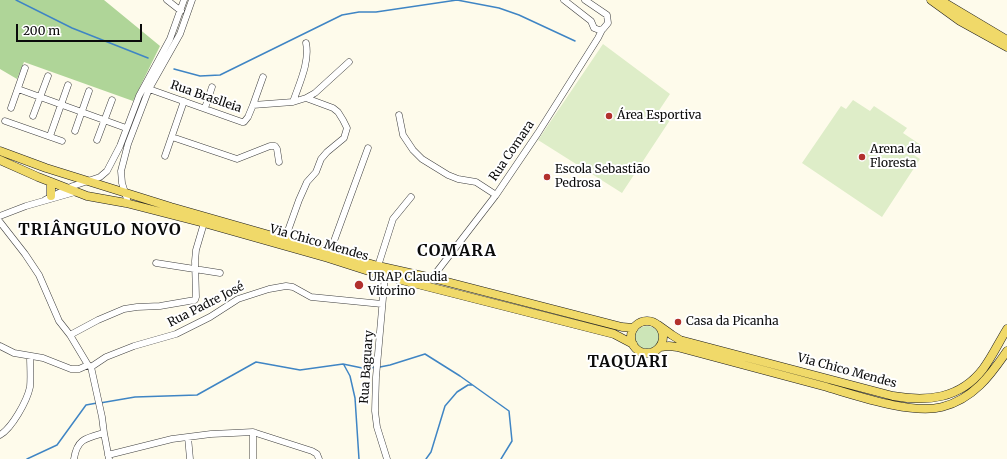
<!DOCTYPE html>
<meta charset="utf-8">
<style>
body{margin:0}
#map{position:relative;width:1007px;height:459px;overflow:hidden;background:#fefbeb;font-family:Merriweather,serif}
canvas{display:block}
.scale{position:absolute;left:16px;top:24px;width:126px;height:18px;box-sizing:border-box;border:2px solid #0b0b0b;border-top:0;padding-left:5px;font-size:12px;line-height:14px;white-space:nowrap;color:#0b0b0b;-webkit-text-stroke:3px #fff;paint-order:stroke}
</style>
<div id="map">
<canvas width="1007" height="459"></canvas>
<div class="scale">200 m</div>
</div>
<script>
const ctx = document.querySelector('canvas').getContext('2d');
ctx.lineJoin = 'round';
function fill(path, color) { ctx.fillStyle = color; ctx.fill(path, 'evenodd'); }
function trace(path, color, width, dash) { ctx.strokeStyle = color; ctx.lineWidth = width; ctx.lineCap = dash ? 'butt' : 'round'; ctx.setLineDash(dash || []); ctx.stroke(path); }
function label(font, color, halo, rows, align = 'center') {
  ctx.font = font + ' Merriweather,serif'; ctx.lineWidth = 4; ctx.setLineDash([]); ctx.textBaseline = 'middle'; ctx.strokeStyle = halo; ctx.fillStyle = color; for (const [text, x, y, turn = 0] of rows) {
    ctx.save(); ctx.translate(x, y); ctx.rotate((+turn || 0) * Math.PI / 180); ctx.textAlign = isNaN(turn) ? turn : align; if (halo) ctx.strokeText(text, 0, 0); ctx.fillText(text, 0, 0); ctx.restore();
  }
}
fill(new Path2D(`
 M634 339a13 13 0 1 1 26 0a13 13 0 1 1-26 0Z`), '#cce5b7');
fill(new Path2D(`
 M0 0H104L160 46 133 101 24 62 17 79 0 69Z`), '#afd598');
fill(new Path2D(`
 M603 44 670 94 658 112 670 120 622 193 538 140Z
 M853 100 870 111 874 106 907 128 903 133 921 145 914 155 920 159 882 217 802 163 841 106 846 109Z`), '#deedc8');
trace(new Path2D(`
 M16 0 72 28 148 58
 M174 69 200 76 220 75 342 15 359 12H376L457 0 499 8 519 15 575 41
 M344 365 350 376 355 398 359 459
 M380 367 390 365 425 354 460 376 509 411 512 441 501 459
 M100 403 135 397 197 395 256 362 300 370 343 364 367 369 376 367
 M27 459 57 445 86 405 97 403
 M426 459 431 452 445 406 457 392 468 385H472`), '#3f85c4', 1.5);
const minor = new Path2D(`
 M167 0 181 11
 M564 0 591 21 594 28 599 30 603 29 608 23 607 15 585 0
 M18 89 126 128
 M149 89 242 122H244L248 117 253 105 293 102 306 98 333 108 338 112 343 120 347 128 344 138 327 152 321 159 316 172 307 182 299 200 285 239
 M306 98 315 93 349 62
 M293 102C299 84 310 62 306 43
 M253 105 263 77
 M11 108 25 68
 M205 108 212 87
 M399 115 403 135 413 150 422 159 448 175 458 179 476 182 496 195
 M33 116 48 76
 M5 121 62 141
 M75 131 89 91
 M50 136 68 85
 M172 137 237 159 270 146H275L277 149 279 162
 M97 140 112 100
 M165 156 184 101
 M45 200 73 186 100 177 107 171 120 146 139 96 170 39 184 0
 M126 203 127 199 122 183 121 171 128 144 149 89 180 34 192 0
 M0 216 26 206 75 192
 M0 222 25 254 39 275 59 321 70 335 88 365
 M330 252 368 148
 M156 263 220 273
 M378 266 393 219 411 197
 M385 275 376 377 375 411 377 427 387 459
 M432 278 496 195 538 133 598 38 602 30
 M70 335 98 320 124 309 137 307 160 306 195 300 196 297 195 261 196 250 204 223
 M0 346 14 353 43 358 71 369H79L88 365 91 367 106 357 134 346 176 334 210 317 238 299 269 289 286 286 293 287 311 297 382 304
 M91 367 102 417 104 433 109 459
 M253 432V459
 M0 435C12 428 27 401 30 387 31 377 30 366 30 356
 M188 437 190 459
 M108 455 172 439 211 434 233 433 253 432 259 434 312 451 317 454 319 459
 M74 459C77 439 86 438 104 433`);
const major = new Path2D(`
 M931 0 960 21 1007 47
 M940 0 1007 40
 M0 151 46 168 171 207 378 266 432 278 622 327 634 328
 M0 160 38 177 87 196 126 203 204 223 328 258 378 274 614 334 633 344
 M51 196V182
 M631 337a16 16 0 1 1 32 0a16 16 0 1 1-32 0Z
 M658 325 672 335 680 340 893 396C927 402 960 399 983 369 992 357 999 342 1007 329
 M660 347 669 346 677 347C726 360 775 373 823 386 855 395 911 415 942 407 973 399 990 376 1007 351`);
trace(minor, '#3e3e3e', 7);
trace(major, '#1c1c1c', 9);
trace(minor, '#fff', 6);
trace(major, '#f0d969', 8);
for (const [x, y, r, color] of [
 [609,116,4,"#b2312d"],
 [862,157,4,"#b2312d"],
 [547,177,4,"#b2312d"],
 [359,285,5,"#b2312d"],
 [678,322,4,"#b2312d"]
]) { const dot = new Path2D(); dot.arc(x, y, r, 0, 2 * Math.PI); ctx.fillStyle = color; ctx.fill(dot); trace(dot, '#fff', 1.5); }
label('12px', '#0b0b0b', '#fff', [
 ["Rua Braslleia",206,97,19],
 ["Rua Comara",512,151,-56],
 ["Via Chico Mendes",319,243,16],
 ["Rua Padre José",206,305,-27],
 ["Rua Baguary",367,367,-86],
 ["Via Chico Mendes",847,371,15]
]);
label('12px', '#0b0b0b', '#fff', [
 ["Área Esportiva",617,116],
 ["Arena da",870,150],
 ["Floresta",870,164],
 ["Escola Sebastião",555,170],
 ["Pedrosa",555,184],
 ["URAP Claudia",368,278],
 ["Vitorino",368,292],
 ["Casa da Picanha",686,322]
], 'left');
ctx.letterSpacing = '1px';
label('bold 16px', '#0b0b0b', '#fff', [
 ["TRIÂNGULO NOVO",100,230],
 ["COMARA",457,251],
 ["TAQUARI",628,362]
]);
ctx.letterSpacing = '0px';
</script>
